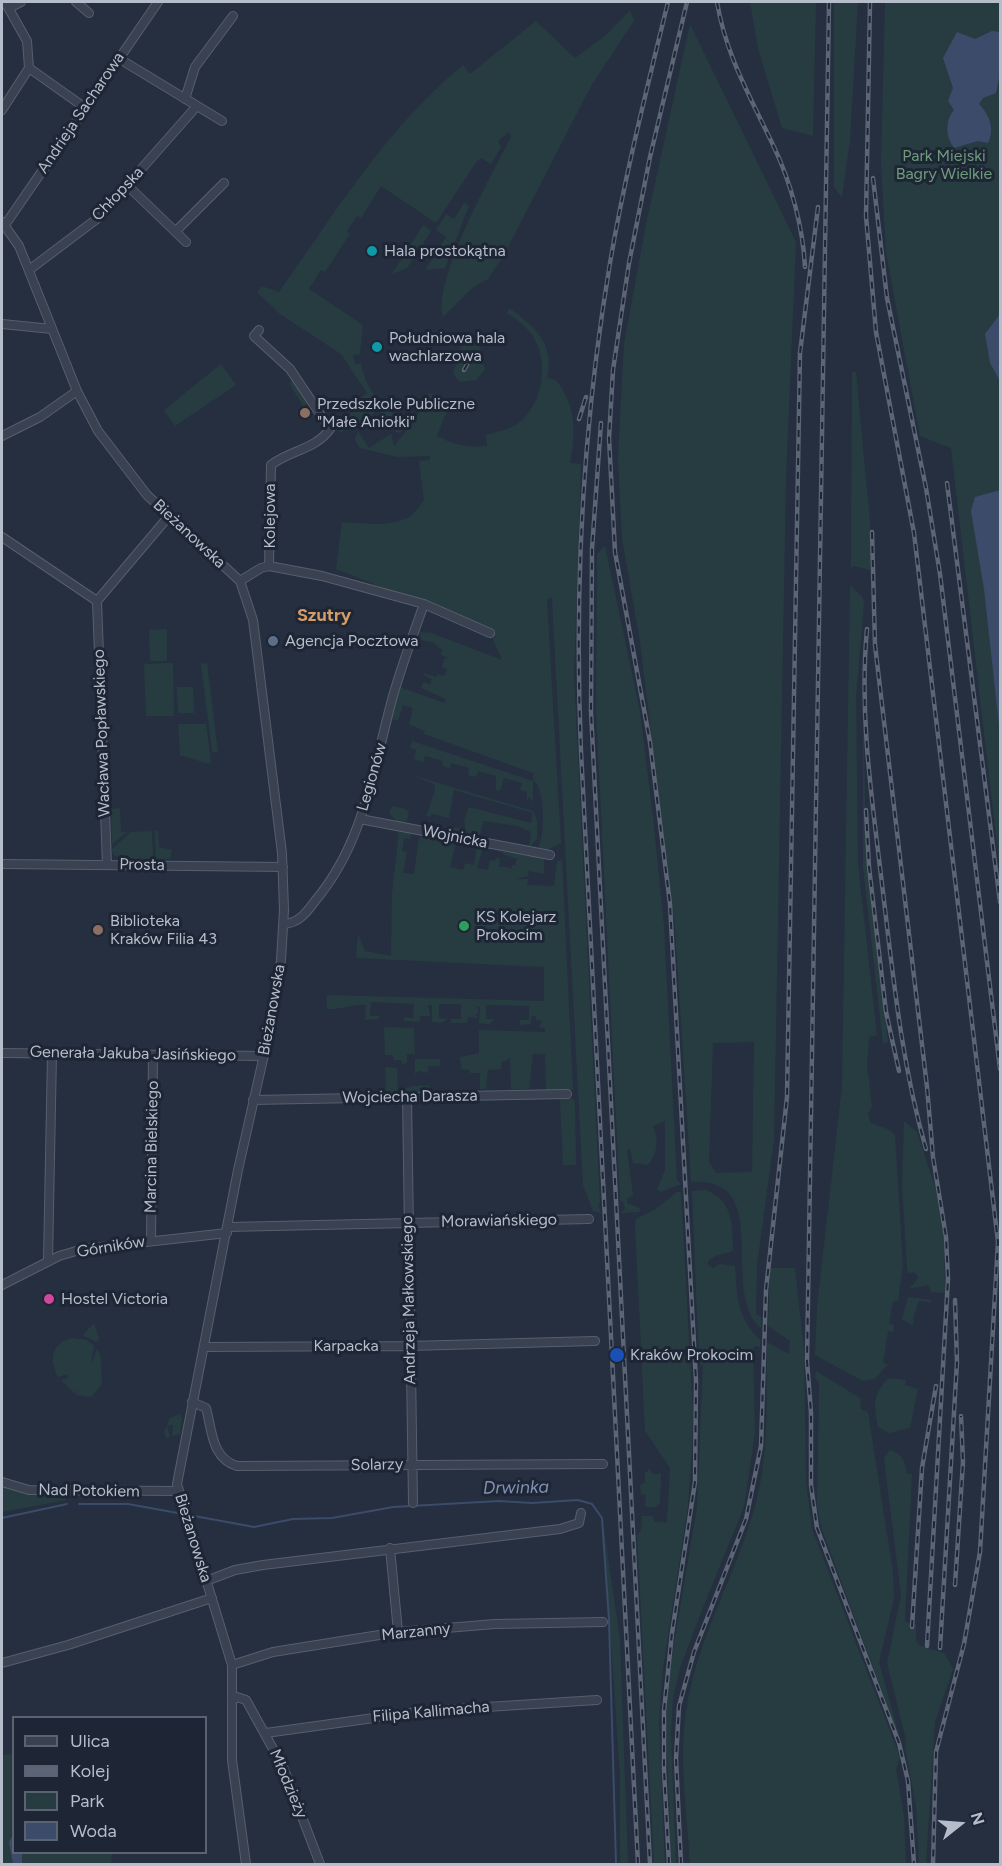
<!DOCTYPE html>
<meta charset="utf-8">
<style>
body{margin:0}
#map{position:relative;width:1002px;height:1866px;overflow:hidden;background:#252f40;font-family:Figtree,sans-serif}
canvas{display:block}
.frame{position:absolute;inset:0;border:3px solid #b6bdca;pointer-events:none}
.legend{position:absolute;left:12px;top:1716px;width:195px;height:138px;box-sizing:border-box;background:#1e2635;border:2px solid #5b6271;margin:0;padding:8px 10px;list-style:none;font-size:18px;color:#b6bdca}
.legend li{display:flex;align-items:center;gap:12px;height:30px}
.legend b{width:30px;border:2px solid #5b6271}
.north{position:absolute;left:930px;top:1794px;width:60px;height:60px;-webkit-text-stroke:4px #1e2635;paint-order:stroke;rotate:73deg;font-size:16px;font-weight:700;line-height:24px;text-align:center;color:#b6bdca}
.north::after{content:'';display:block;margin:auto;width:21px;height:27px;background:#b6bdca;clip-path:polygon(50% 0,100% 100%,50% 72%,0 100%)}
</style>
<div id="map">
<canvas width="1002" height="1866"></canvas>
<div class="frame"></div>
<ul class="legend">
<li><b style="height:8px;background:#3a4150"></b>Ulica</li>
<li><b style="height:8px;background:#5c6576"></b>Kolej</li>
<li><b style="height:16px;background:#273c41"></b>Park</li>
<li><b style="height:16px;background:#3b4b69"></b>Woda</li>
</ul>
<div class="north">N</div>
</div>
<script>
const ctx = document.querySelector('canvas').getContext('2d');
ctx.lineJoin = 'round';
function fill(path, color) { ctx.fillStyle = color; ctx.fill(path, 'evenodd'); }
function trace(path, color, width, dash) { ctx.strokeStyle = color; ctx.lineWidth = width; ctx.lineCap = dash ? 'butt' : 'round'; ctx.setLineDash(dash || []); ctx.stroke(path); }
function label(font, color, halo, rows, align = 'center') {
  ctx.font = font + ' Figtree,sans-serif'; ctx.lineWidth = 6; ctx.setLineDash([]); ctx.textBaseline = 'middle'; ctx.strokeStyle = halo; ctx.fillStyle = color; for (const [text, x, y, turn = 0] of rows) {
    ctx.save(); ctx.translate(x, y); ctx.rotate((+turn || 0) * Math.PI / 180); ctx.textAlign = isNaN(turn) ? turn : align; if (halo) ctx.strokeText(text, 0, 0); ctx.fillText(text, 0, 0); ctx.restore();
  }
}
fill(new Path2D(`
 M750 2H816L813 136 782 128 758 48Z
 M834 2H858L850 140 842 198 834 187Z
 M885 2H1000V871L951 448 920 436 886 252 881 162Z
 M630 10 634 21 591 86 504 255 488 279 472 288 443 317C432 281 493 172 511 137L509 132 498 141 501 147 491 164 481 158 477 161 436 223 381 186 361 218 357 216 347 231 350 234 325 272 321 270 309 289 363 325 360 354 353 355 355 364H361C367 392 382 409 409 422L400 433 396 432 378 410 354 429 339 432 341 420 362 406 359 399 367 393 341 354 280 314 257 292 262 286 279 292C335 213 387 127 463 65L470 74 536 21 575 58 605 36Z
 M690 24 796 242 786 478 774 1140 757 1265 756 1314 761 1317V1328C718 1293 776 1175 691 1182L675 927 640 642 622 538 618 458 624 344 646 224ZM754 1042 752 1172 716 1173 709 1162 713 1043Z
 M464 203 469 206 445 268 425 270 446 237 436 230 446 214 454 219Z
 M423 225 431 231 407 268 392 274Z
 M509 308C535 327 555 343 547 378L556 380C576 406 576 431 570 463L581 464 574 676 600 1203 598 1204 601 1213 593 1211 583 1185 552 598 547 599 561 843 547 850 540 851 538 848C545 834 545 796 536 782L533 781V802L529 797 527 801V792L520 790 522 783 504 778 500 791 496 790V776L478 771 476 777 468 775 469 768 451 763 450 768 442 766 443 761 425 756 423 762 414 759 416 750 410 748 412 741 533 781V773L424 734 425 731 409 724 413 708 403 705 398 721 391 719 400 687 444 703 446 699 421 688 423 682 430 684 432 679 423 675 424 673 436 677 437 674 444 676 447 669 442 667 444 659 448 658 441 655 442 650 432 642 421 640 420 632 431 633 502 660 490 633 378 591 379 586 336 569 342 522C362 523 395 528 412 515 416 511 420 505 424 500L419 461 430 460V456L397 457 360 448 355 440 358 431 369 448 391 434 394 446 415 420 429 393 450 403 437 436C454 445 468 448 487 446L486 435C496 432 508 430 517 424 544 405 550 360 532 335 525 325 516 319 507 313Z
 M473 342 480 347 485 370 476 380 460 382 453 374 462 343Z
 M221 364 236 385 175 426 164 410Z
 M852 372H856L872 544 870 570 854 566 851 568Z
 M292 381 308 403 303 406 289 383Z
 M605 546 640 711 653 817 664 926 677 1180 681 1184 660 1192 657 1189 665 1170V1121L653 1126C659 1140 658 1153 648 1165L633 1163 630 1150 627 1149 633 1195 627 1199V1203L640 1208 639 1212 621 1213 625 1209 624 1203 620 1200 596 711 597 554Z
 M850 585 863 598 864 605 856 696 858 865 877 1035 869 1037 867 1065 872 1107 868 1114 871 1123 890 1130 895 1135 903 1266 898 1301H893L889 1324 894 1325 893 1332 888 1331 883 1363 888 1364 875 1379 863 1381 815 1355 817 1307 842 1086Z
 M167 629V661H150L149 630Z
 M173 663 174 716H146L144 664Z
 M207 663 218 752H212L201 664Z
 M863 675 866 863 888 1042 883 1044 863 867Z
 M177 687H193L194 713H178Z
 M178 724H206L211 761 209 764 180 755Z
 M411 775 533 811 537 820V839L529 847 531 832 518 826 483 821 479 839 447 833 448 827 459 828 458 834 466 833 464 820 469 807 531 823 533 813 454 790 449 818 432 814 430 817 426 816 435 791 434 784Z
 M393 806 406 809 409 813 407 821 398 823 389 812Z
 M120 808 121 832H127L112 844 111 809Z
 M152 831 153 860C140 856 123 863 113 854L112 849 131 832Z
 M155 831H158L159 847 172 850 170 859 156 860Z
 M399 831 411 833 410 839 404 838 402 851 407 852 403 873 414 874 419 837 456 843 450 867 463 870 465 863 474 865 477 847 483 848 477 868 488 870 490 860 495 861 496 858H500L499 867H508L511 870 512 865 515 866 517 859 503 854V852L544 858V874L529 871 528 876 515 879H528L527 885 554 886 557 861 562 860 573 1090 546 1091 545 1054H533L529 1089H511L510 1058 501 1063V1069L488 1070 486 1089H480V1073H470L469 1070 461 1069 460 1057 479 1053V1030L545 1032V1028L539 1027 542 1021 536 1020V1016H532L530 1024 520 1025V1020H529V1006L486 1005V1019H495L489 1024 479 1023 480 1007 475 1006 478 1008V1014H475L478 1018 468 1017 467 1023H451V1019H461V1004H439V1018L448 1019 441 1023 432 1022V1005H428L430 1016H420V1022L404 1021V1017L413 1018 414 1004 371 1002 370 1016H379V1019L365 1020 366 1005C353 1003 341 1010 327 1009V995L544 1001V967L356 958 358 934 365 951 391 956 392 894Z
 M384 1027 414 1028 415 1054H407V1063L402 1064 401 1060H394L393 1055H385Z
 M415 1059H440V1066H428V1073L419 1071 415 1074Z
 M385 1067 397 1068 398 1093 386 1091Z
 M412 1086H430V1092L404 1093V1089Z
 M572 1098 575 1101 576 1165H563L560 1099Z
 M904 1121 917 1132 936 1190 944 1239 945 1293 931 1292 928 1285 909 1289 919 1277 914 1272 908 1273 907 1266 902 1184Z
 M706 1190C734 1201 732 1225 733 1251L716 1256 708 1261V1265L713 1268 720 1264 735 1266C737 1295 737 1320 761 1340L760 1347 755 1346 753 1349 755 1433 744 1507 702 1610 680 1668 673 1698 671 1734 676 1864H671L666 1723 670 1669 697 1507 703 1366 699 1363 692 1191Z
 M677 1192H681L693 1412 692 1452 688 1506 663 1668 659 1723 665 1864H654L637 1535 641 1530 642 1516H653L654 1522H667L670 1468 645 1431 635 1226 636 1219 656 1209Z
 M770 1268H795L804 1349 806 1481 812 1529 900 1757 896 1769 904 1817 906 1864H690C687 1812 678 1756 687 1705 699 1634 738 1571 756 1502 770 1449 766 1396 767 1342L789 1354 790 1341 768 1326Z
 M908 1297 931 1300V1302L919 1301 914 1315 913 1326 902 1319Z
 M94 1323 99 1339 96 1342 83 1335Z
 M73 1338 87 1340 94 1346 91 1365 97 1349 100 1354 102 1384 91 1397 76 1395 78 1389 75 1394 61 1380 68 1378 67 1374 58 1377C49 1360 51 1342 73 1338Z
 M816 1371 860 1398 861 1409 868 1412 893 1572 894 1599 879 1662 901 1743 821 1527 817 1506 819 1383 815 1378Z
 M889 1378 906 1380 905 1385 918 1389 910 1428 889 1433 878 1427C874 1406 872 1394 889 1378Z
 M180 1414 182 1418 180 1434 172 1436 173 1425 167 1426 170 1437 166 1438 164 1432 170 1418Z
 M890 1450C903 1455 905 1460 907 1474H912L905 1622 916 1624V1641L921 1646 944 1653 953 1669 935 1722 926 1864H919L916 1806 905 1747 906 1740 887 1663 901 1595 884 1459Z
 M650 1469 652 1474H661L660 1503 656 1507H645L646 1495 641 1494 640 1485 645 1483V1473Z
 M2 1486 20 1492 63 1495 67 1500 2 1512Z
 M603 1522 620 1640 628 1864H620V1776Z
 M13 1754 14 1852 112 1853 111 1864H2V1755Z`), '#273c41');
fill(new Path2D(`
 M992 31 1000 32V73L996 93 983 98 979 104C990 116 995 129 988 143L978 141 954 148C945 137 945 120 954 110L948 101 953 88 943 58 957 32 975 39Z
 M1000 314V381L990 363 985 334Z
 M1000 490V734L984 589 971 511 975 497Z
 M13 1835 14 1852 22 1853V1864H13L9 1842Z`), '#3b4b69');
trace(new Path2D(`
 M79 1504H128L183 1514
 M189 1515 254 1527 293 1519 332 1518 393 1507 499 1501 532 1503 578 1500 592 1504 602 1518 609 1620 616 1864
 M2 1518 67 1504`), '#3b4b69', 2);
const minor = new Path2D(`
 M5 2 27 41 29 68
 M76 2 89 13
 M9 8 21 2
 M118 58 222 121
 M29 68 84 107
 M185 99 195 67 233 16
 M2 110 29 68
 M128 186 186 242
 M2 222 19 246 77 391 98 431 147 495 240 581 253 620 282 853 284 910 281 960 273 1015 238 1170 177 1484 232 1665V1760L246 1864
 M5 225 158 2
 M176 231 224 183
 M29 270 98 218 196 107
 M2 324 52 329
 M259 330 254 336 290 369 330 429C315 450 290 450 271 465L269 566
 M2 436 40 417 77 391
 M2 537 97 601
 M240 581 261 568 269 566 322 576 424 604 490 633
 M97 601 107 865
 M97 601 169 516
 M360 819 550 855
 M2 864 283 867
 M284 924C299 923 306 913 315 901 365 842 373 768 393 696 402 665 413 635 424 604
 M2 1053 264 1056
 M407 1097 413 1503
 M253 1100 567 1094
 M228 1227 589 1219
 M151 1240 153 1055
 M48 1261 52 1054
 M2 1285 59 1256 83 1249 227 1233
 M204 1347 409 1346 595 1341
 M192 1402 206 1408C212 1429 211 1458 237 1466L603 1464
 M2 1482 29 1490 177 1491
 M390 1548 398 1632
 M206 1581 235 1570 263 1565 560 1529 579 1523 581 1513
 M2 1663 68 1645 212 1598
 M232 1665 273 1652 398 1632 495 1624 603 1622
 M232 1701 237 1697 246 1700 283 1767 320 1864
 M266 1733 424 1711 597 1700`);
trace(minor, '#575f6d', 10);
trace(minor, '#3a4150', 8);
const rail = new Path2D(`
 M717 2C726 56 751 98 774 147 791 183 803 227 805 267
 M829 2 807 1361 811 1413V1485L817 1528 899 1743 908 1781 914 1864
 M870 2 866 216 876 332 914 533 998 1242 980 1552 964 1644 936 1752 933 1864
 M873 178 887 298 926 488 940 574 1000 1069
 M464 370 469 361
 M579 419 586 397
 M601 423 592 549 591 712 650 1864
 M947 483 1000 902
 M872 532 875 645 927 1087 933 1157 946 1237 948 1279 927 1646
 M867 629C859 715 872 799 882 884 893 974 901 1062 926 1149
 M866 810 869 867 886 1012 899 1071
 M955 1585 963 1462 961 1416
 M912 1627 922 1468 936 1386
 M940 1648 957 1362 955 1300
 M638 1864 581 751C574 587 583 424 610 263 625 175 647 88 668 2
 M669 1864 664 1770V1711L672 1633 695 1482 696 1381 670 904 650 742 615 552 609 438 613 370 629 263 650 157 687 2
 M681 1864 676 1759 679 1706 694 1652 746 1519 761 1446 766 1290 787 1097 800 353 818 207`);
trace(rail, '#5c6576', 4.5);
trace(rail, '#1e2635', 2, [7]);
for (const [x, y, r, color] of [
 [372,251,6,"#0f9aa8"],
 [377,347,6,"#0f9aa8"],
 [305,413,6,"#8d6e63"],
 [273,641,6,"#5c6f8a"],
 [464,926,6,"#2e9e5b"],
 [98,930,6,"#8d6e63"],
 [49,1299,6,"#d1479c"],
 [617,1355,8,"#1a4fb4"]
]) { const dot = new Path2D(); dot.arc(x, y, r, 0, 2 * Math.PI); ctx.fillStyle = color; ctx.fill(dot); trace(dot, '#1e2635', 2); }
label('16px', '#b6bdca', '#1e2635', [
 ["Andrieja Sacharowa",81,113,-56],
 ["Chłopska",118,194,-47],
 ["Kolejowa",270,516,-90],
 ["Bieżanowska",189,534,43],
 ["Wacława Popławskiego",102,733,-92],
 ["Legionów",372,777,-74],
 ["Wojnicka",455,837,11],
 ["Prosta",142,865,1],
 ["Bieżanowska",272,1010,-80],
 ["Generała Jakuba Jasińskiego",133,1054,1],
 ["Wojciecha Darasza",410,1097,-1],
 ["Marcina Bielskiego",152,1147,-89],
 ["Morawiańskiego",499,1221,-1],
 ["Górników",111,1247,-9],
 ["Andrzeja Małkowskiego",409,1300,-91],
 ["Karpacka",346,1346],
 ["Solarzy",377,1465,-1],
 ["Nad Potokiem",89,1491,1],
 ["Bieżanowska",193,1538,73],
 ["Marzanny",416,1632,-6],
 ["Filipa Kallimacha",431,1712,-5],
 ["Młodzieży",288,1784,67]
]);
label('16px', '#6d9b7b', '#1e2635', [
 ["Park Miejski",944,156],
 ["Bagry Wielkie",944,174]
]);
label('16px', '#b6bdca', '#1e2635', [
 ["Hala prostokątna",384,251],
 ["Południowa hala",389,338],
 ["wachlarzowa",389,356],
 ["Przedszkole Publiczne",317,404],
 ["\"Małe Aniołki\"",317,422],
 ["Agencja Pocztowa",285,641],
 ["KS Kolejarz",476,917],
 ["Prokocim",476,935],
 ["Biblioteka",110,921],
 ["Kraków Filia 43",110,939],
 ["Hostel Victoria",61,1299],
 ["Kraków Prokocim",630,1355]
], 'left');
label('bold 18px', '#d49d67', '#1e2635', [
 ["Szutry",324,616]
]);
label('italic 18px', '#7e91b2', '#1e2635', [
 ["Drwinka",516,1488,-1]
]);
</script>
